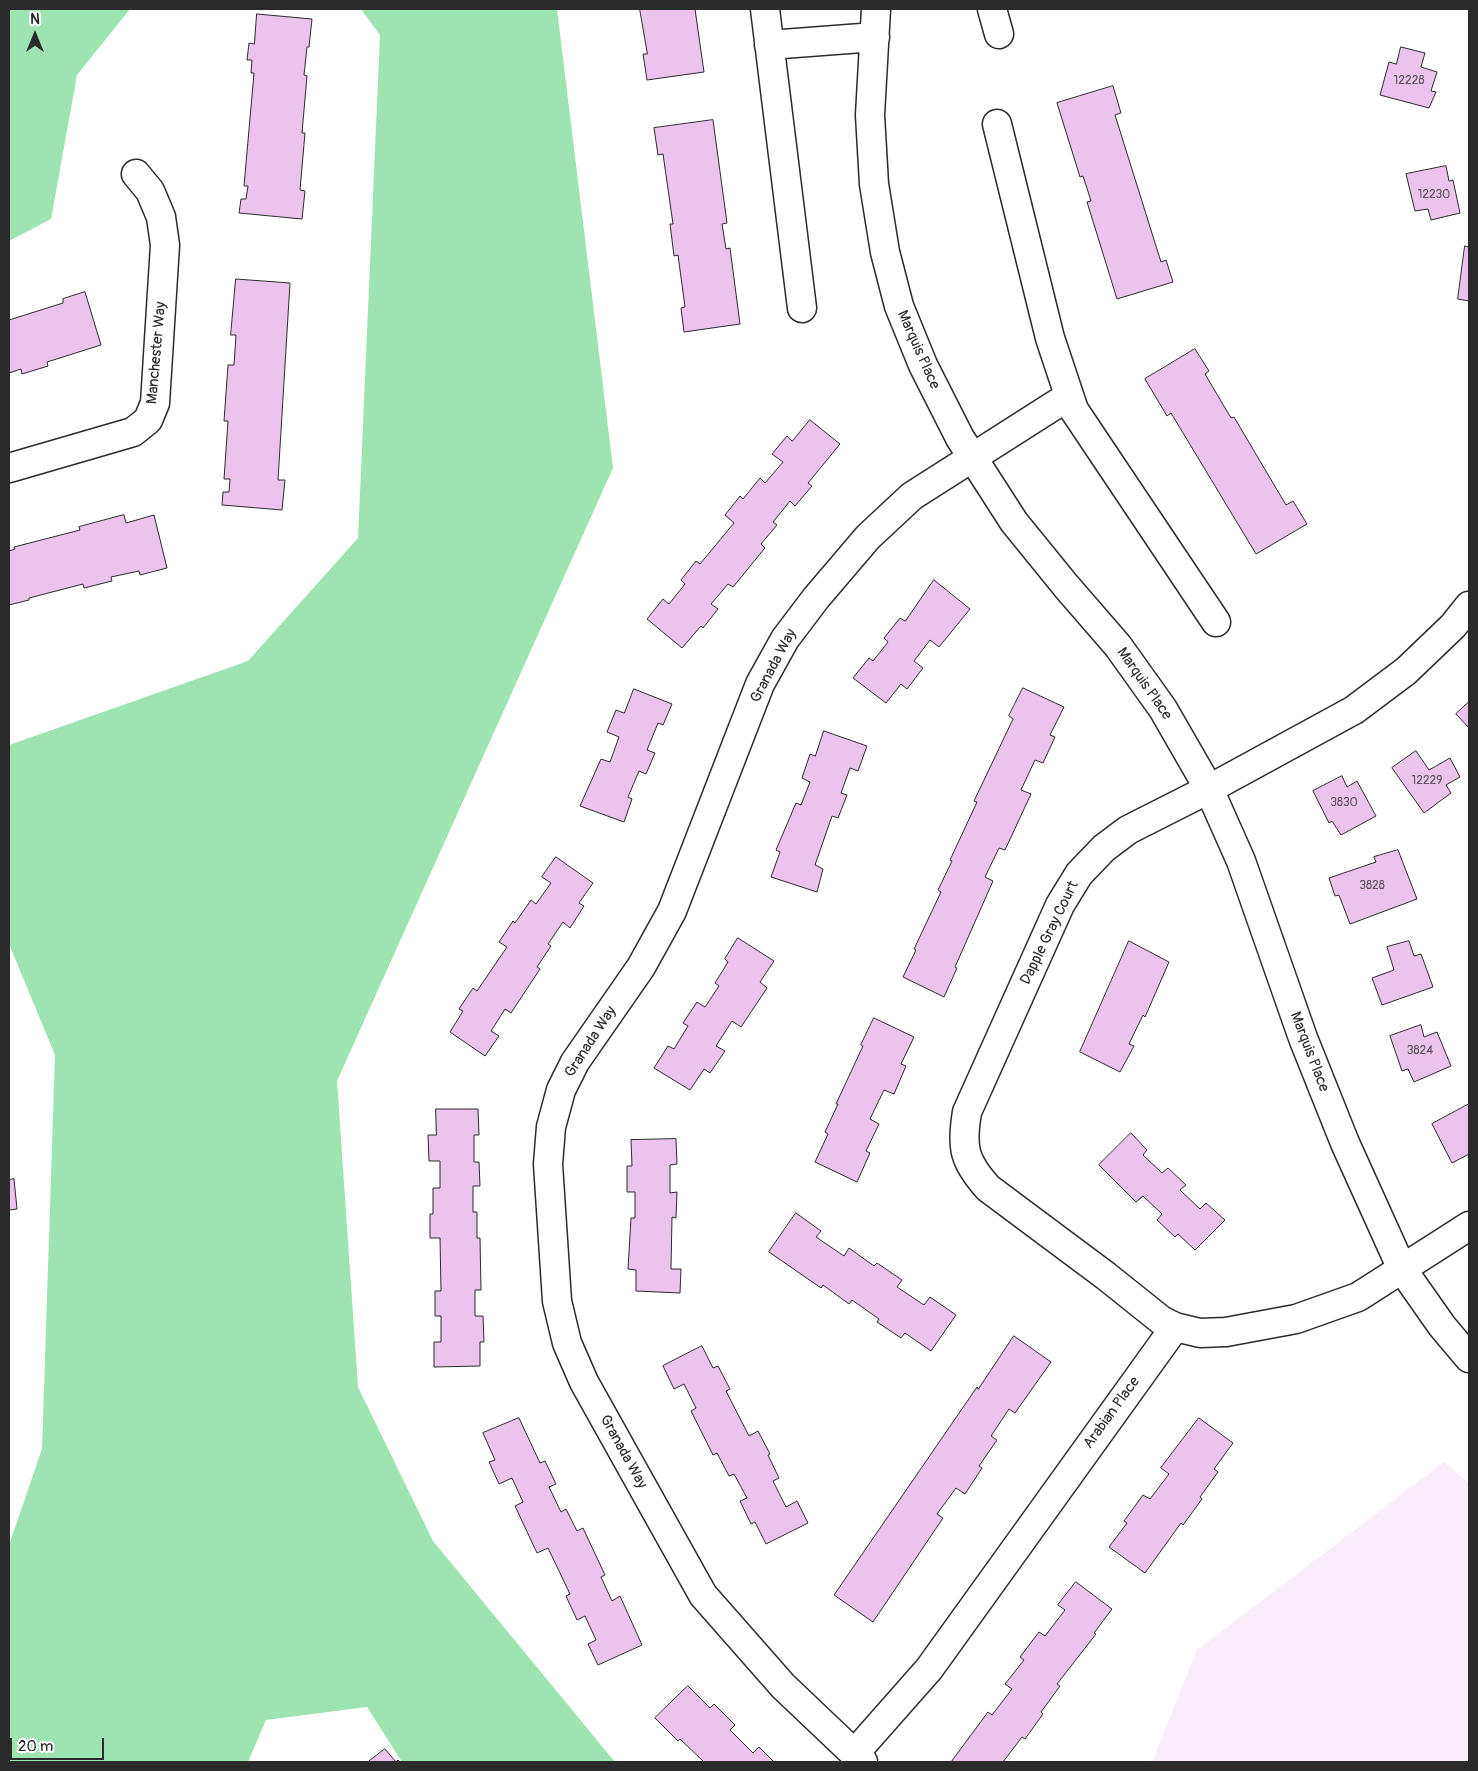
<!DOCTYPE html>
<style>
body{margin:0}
#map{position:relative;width:1478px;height:1771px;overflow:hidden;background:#fff;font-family:Pangolin,sans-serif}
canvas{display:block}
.frame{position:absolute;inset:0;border:10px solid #2b2b2b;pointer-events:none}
.north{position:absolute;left:10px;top:10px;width:50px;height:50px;-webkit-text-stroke:4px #fff;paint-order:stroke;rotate:0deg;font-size:14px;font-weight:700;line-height:20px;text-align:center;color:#2b2b2b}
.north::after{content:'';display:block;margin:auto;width:18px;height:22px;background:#2b2b2b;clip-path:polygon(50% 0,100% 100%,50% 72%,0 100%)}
.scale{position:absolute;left:10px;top:1738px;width:94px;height:22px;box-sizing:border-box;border:2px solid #2b2b2b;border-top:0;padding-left:6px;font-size:15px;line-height:18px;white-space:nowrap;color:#2b2b2b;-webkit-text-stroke:4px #fff;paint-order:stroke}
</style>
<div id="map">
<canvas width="1478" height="1771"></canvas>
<div class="frame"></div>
<div class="north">N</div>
<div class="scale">20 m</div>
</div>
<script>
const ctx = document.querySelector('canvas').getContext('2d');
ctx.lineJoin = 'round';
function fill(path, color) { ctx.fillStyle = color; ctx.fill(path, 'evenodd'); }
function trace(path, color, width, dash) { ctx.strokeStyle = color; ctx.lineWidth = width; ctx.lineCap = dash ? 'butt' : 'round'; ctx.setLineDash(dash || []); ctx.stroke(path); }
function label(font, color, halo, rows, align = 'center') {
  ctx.font = font + ' Pangolin,sans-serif'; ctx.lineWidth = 4.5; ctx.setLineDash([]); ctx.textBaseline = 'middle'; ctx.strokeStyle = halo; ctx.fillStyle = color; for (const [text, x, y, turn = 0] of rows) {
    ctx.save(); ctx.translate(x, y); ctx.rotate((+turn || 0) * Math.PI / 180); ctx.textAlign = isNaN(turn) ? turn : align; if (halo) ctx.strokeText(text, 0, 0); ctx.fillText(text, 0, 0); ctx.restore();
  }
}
fill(new Path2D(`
 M1444 1462 1469 1483V1762H1152L1197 1650Z`), '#f9edf9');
fill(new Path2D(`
 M9 9H130L77 75 51 219 9 241Z
 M361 9H557L613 468 337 1081 358 1387 433 1541 615 1762H402L367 1707 266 1720 248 1762H9V1545L42 1449 55 1055 9 944V745L248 661 358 538 380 35Z`), '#9de4b1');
const building = new Path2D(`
 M640 9H695L704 72 647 80 643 54H647Z
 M257 14 312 19 309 47H307L304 75 307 76 302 133H305L300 190 305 191 302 219 239 213 241 199H246L248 186H244L254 73H251L252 60H247L249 43 254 44Z
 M1401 47 1425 53 1421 67 1437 72 1431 91 1436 92 1429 108 1380 95 1389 62 1396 64Z
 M1113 86 1121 113 1115 115 1161 262 1166 260 1173 282 1117 299 1087 202 1091 201 1083 176 1080 177 1057 103Z
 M713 120 727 223 722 224 726 249 730 248 740 324 684 332 681 308 685 307 678 255 674 256 670 224H673L663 154 658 155 654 128Z
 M1446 166 1449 181 1453 180 1460 213 1431 220 1428 209 1415 211 1406 174Z
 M1465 246 1469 247V301L1458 299Z
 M236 279 290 283 278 480H285L282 510 222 505 223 492H229L230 479H224L228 421H224L228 365H234L236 335H231Z
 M85 292 101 345 47 362 48 366 22 374 21 369 9 373V320L63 303V299Z
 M1195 349 1209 371 1205 374 1231 418 1234 417 1286 505 1293 501 1307 524 1256 554 1171 413 1167 416 1145 379Z
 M810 420 840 444 808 483 812 486 795 506 790 501 773 522 777 525 761 544 765 548 733 587 728 584 711 604 718 609 703 628 701 626 682 648 647 619 663 599 669 604 685 584 681 580 696 561 700 564 734 523 725 515 740 496 743 499 760 478 765 483 783 462 772 454 787 436 792 441Z
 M124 515 126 523 154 515 167 568 140 575 139 571 111 577 112 581 84 588 83 584 29 598V600L9 605V551L15 549 14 547 80 530 79 527Z
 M934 580 970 609 939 647 930 640 914 661 923 668 907 689 901 684 886 703 853 678 869 658 873 661 888 642 884 638 900 618 905 621Z
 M1023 688 1064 707 1050 735 1055 737 1043 763 1035 760 1021 790 1031 794 1005 850 999 848 985 877 993 881 955 967 957 968 944 997 903 977 916 950 914 949 941 892 938 890 952 861 950 860 977 802 974 801 1013 719 1009 716Z
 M634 689 672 704 663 725 658 723 647 750 655 753 646 774 639 771 628 797 632 799 624 822 580 806 601 759 610 762 619 737 607 732 616 710 624 713Z
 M1469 702V728L1456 714Z
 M824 731 867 746 858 771 850 768 841 793 847 795 838 818 832 816 815 865 823 869 817 892 771 877 780 852 776 850 796 803 801 805 810 782 802 778 810 754 815 756Z
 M1416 751 1429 770 1450 758 1460 777 1446 785 1451 793 1424 813 1392 768Z
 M1342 776 1347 787 1357 781 1376 816 1341 835 1332 821 1329 823 1313 791Z
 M1398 850 1417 899 1350 924 1339 895 1335 896 1329 878 1376 862 1374 857Z
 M556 857 593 883 579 903 584 906 570 928 563 922 548 944 551 946 537 967 540 969 511 1013 505 1009 491 1031 499 1036 485 1056 450 1032 463 1011 459 1009 473 988 477 991 507 947 499 942 513 921 515 923 531 900 536 904 551 883 542 877Z
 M738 938 774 961 760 982 767 988 741 1027 732 1021 716 1046 725 1051 710 1073 704 1069 690 1090 654 1068 668 1046 674 1049 688 1026 683 1023 697 1002 705 1007 719 986 715 983 728 962 725 959Z
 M1129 941 1169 962 1145 1017 1143 1015 1129 1044 1134 1046 1120 1072 1080 1052Z
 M1409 941 1414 956 1421 954 1433 987 1382 1005 1372 978 1394 970 1387 947Z
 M874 1018 914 1037 901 1064 906 1066 894 1094 884 1090 870 1119 879 1124 866 1151 870 1153 857 1182 815 1162 828 1134 825 1132 838 1104H836L863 1046 861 1045Z
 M1421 1025 1424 1037 1437 1032 1451 1066 1414 1082 1408 1069 1402 1071 1390 1036Z
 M1469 1104V1154L1452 1163 1432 1124Z
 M436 1109H478L479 1135H474V1162H479L480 1186H473V1212H477V1238H480L481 1290H475V1316H483L484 1342H480V1366L434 1367V1342H441V1316H435V1291H441L440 1238H430V1214H433V1188H440V1161H429L428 1135H436Z
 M1131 1133 1147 1150 1143 1155 1162 1173 1168 1168 1186 1185 1180 1190 1200 1209 1206 1203 1225 1220 1195 1250 1178 1234 1175 1237 1157 1220 1162 1214 1143 1196 1136 1202 1099 1165Z
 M676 1139 677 1164 670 1165V1193L677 1192 676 1218 672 1217 671 1269H681L680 1293 636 1291V1270L628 1269 631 1218H635V1192H627V1166H632L631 1140Z
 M14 1179 17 1209 9 1210V1180Z
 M796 1213 821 1231 816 1237 844 1256 849 1248 874 1266 877 1263 902 1280 897 1287 924 1305 930 1297 956 1315 931 1351 905 1333 901 1338 877 1322 879 1319 852 1300 849 1304 823 1285 821 1288 769 1252Z
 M1014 1336 1051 1362 1015 1413 1009 1409 991 1436 997 1440 979 1466 982 1468 965 1494 956 1488 937 1514 943 1518 873 1622 834 1595 977 1387 978 1389Z
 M702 1346 713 1368 718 1366 730 1389 726 1391 749 1436 758 1431 770 1454 768 1455 779 1478 773 1481 786 1507 797 1501 808 1523 766 1544 755 1522 751 1524 740 1501 747 1498 734 1474 729 1476 717 1453 713 1455 691 1411 696 1408 684 1384 674 1389 663 1366Z
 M519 1418 540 1463 545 1461 556 1484 549 1487 561 1512 566 1509 577 1531 583 1528 605 1575 601 1577 612 1601 620 1596 642 1645 598 1665 588 1644 596 1640 585 1616 577 1620 566 1596 570 1594 548 1548 537 1553 515 1506 523 1502 512 1478 499 1484 489 1462 495 1460 483 1433Z
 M1199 1418 1233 1443 1214 1469 1218 1472 1200 1497 1202 1499 1183 1525 1181 1523 1145 1573 1109 1547 1127 1523 1124 1521 1143 1495 1150 1499 1169 1474 1161 1468Z
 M1076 1582 1112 1609 1094 1633 1096 1634 1057 1684 1060 1686 1041 1712 1043 1714 1025 1739 1022 1737 1003 1762H951L988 1712 992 1715 1012 1689 1005 1684 1024 1660 1020 1657 1039 1632 1045 1636 1065 1610 1058 1605Z
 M688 1686 710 1708 714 1704 735 1725 730 1730 753 1753 759 1747 774 1762H704L680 1739 678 1741 655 1718Z
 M385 1749 396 1762 398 1760 400 1762H368Z`);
fill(building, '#ebc3ec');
trace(building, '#2b2b2b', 1);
const minor = new Path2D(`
 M765 9 802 308
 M876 9 870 115 874 184 885 252 899 306 923 365 960 438 1014 522 1066 586 1118 646 1163 709 1209 789 1241 861 1303 1038 1345 1143 1402 1269 1442 1326 1469 1358
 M992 9 999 34
 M769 45 875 37
 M997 124 1050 338 1074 410 1216 622
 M9 468 133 432 148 420 155 403 165 245 161 217 150 191 136 174
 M1175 1327 1161 1320 1106 1276 988 1188C964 1161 961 1148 967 1112L1060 905 1079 874 1104 848 1128 830 1209 789 1354 710 1406 671 1453 626 1469 606
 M854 1754 929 1669 1175 1327 1200 1333 1226 1332 1296 1319 1358 1297 1469 1226
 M863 1762 783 1686 703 1595 584 1382 567 1343 557 1301 548 1164 551 1127 561 1090 575 1062 641 967 672 911 760 684 785 639 816 598 868 537 912 496 1069 396`);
trace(minor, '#2b2b2b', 31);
trace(minor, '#fff', 28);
label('12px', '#5b515b', null, [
 ["12228",1409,81],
 ["12230",1434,195],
 ["12229",1427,781],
 ["3830",1344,803],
 ["3828",1372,886],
 ["3824",1420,1051]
]);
label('15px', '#2b2b2b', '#fff', [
 ["Marquis Place",918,350,66],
 ["Manchester Way",157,353,-85],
 ["Granada Way",774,666,-62],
 ["Marquis Place",1144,684,55],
 ["Dapple Gray Court",1050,933,-64],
 ["Granada Way",591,1042,-57],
 ["Marquis Place",1309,1052,69],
 ["Arabian Place",1112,1413,-54],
 ["Granada Way",623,1452,61]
]);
</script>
